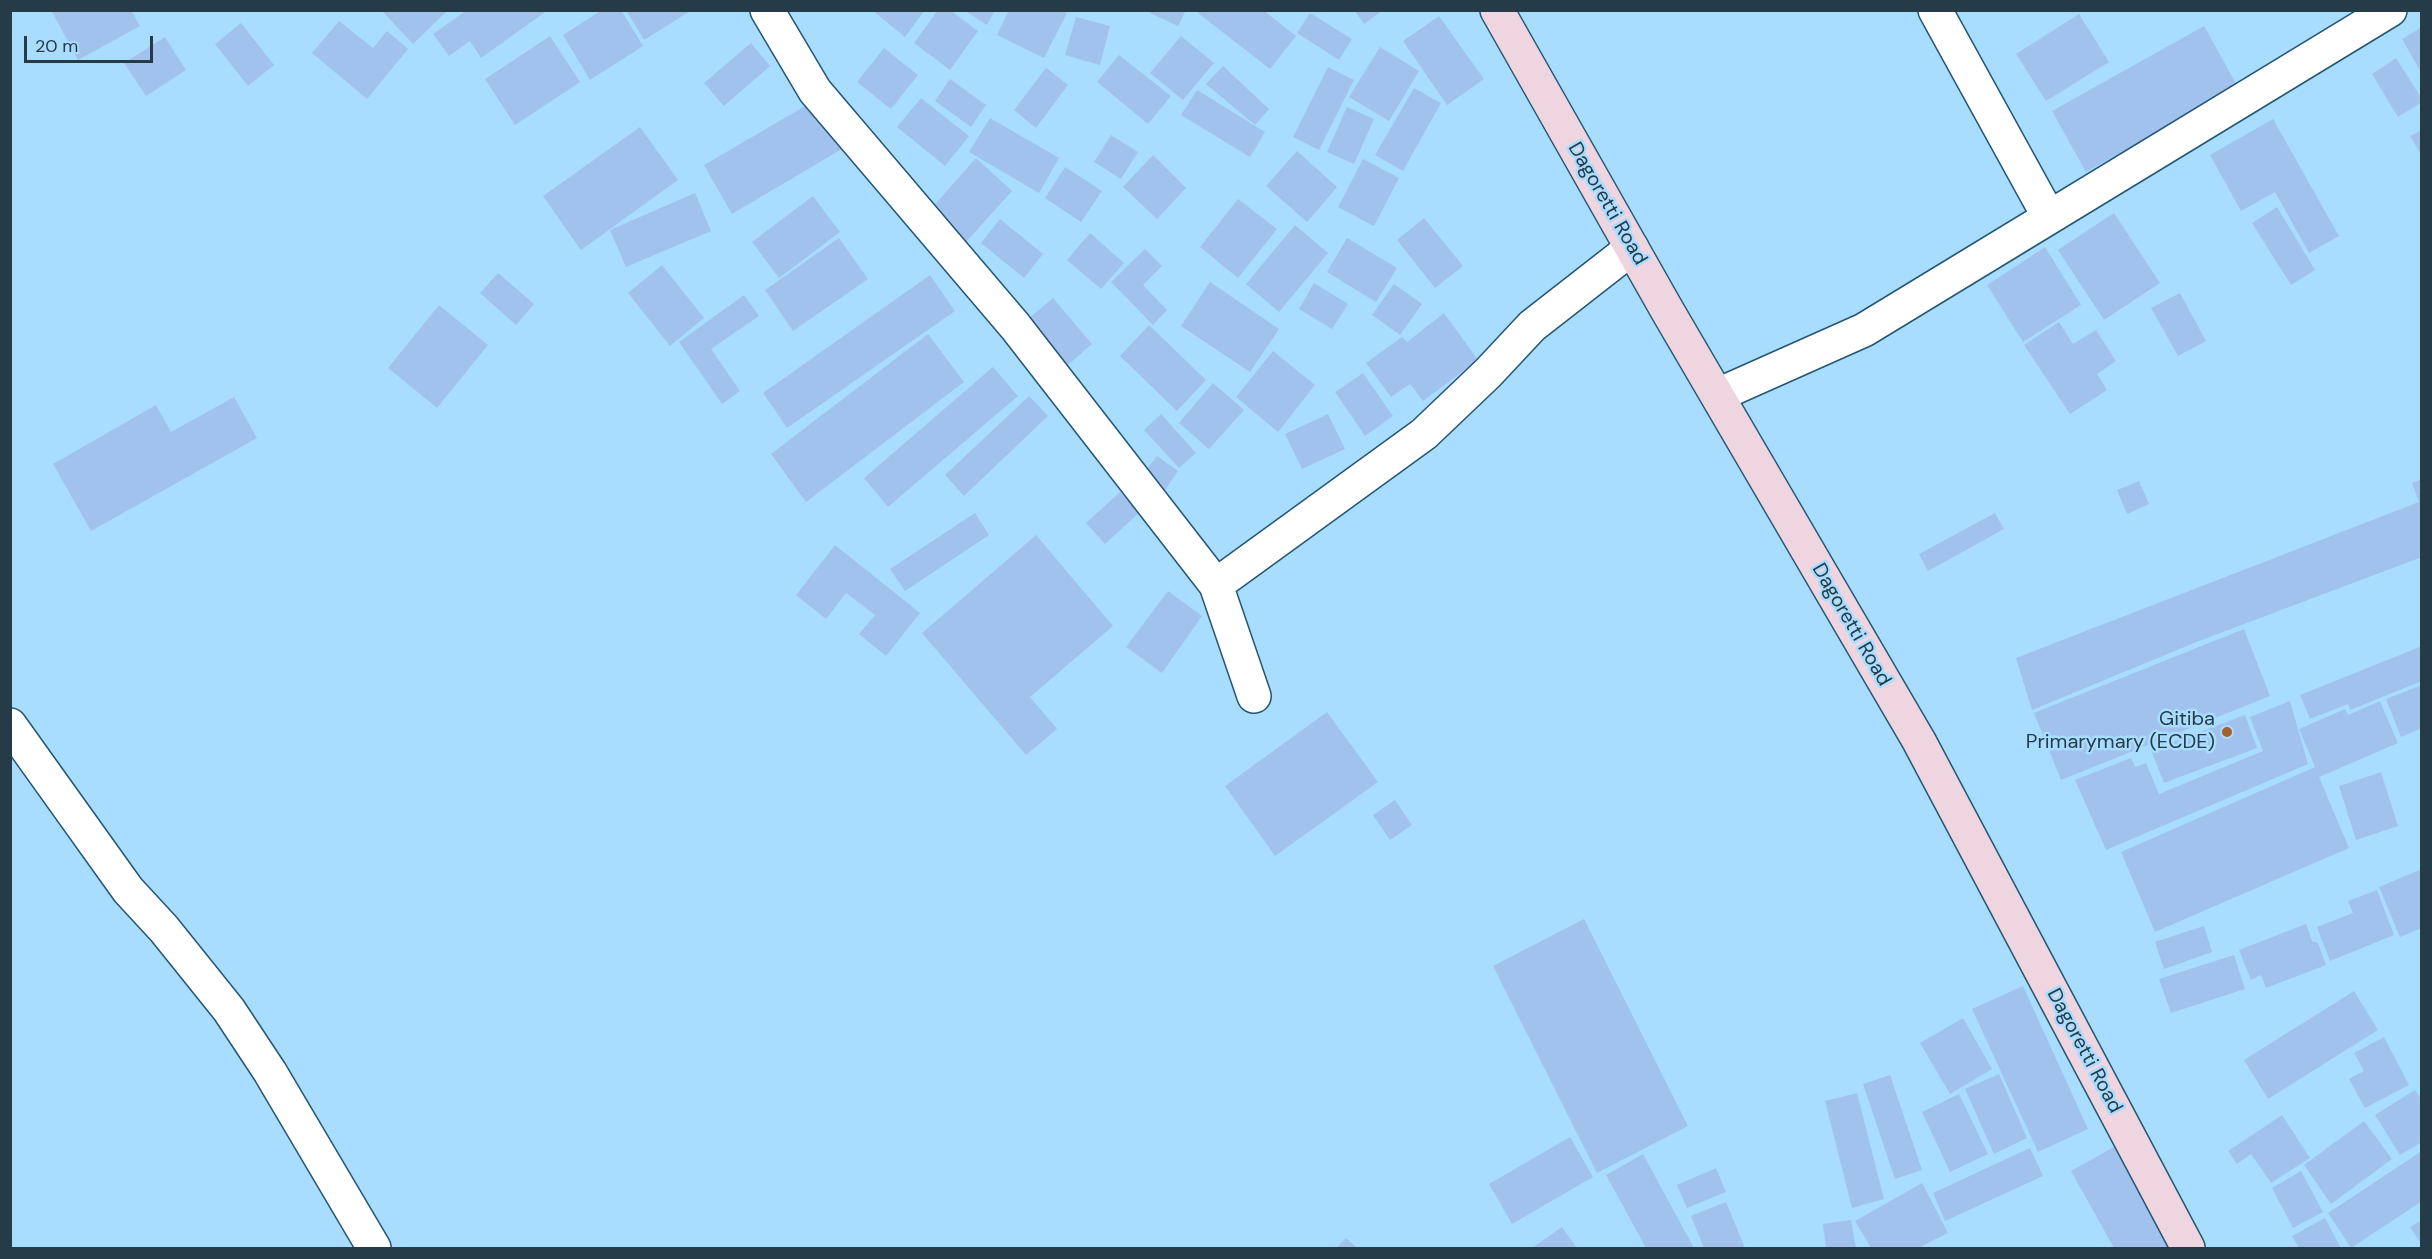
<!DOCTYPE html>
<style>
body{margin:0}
#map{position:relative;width:2432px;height:1259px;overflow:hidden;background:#a8ddff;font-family:"DM Sans",sans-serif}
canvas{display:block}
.frame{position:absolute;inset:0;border:12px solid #263b48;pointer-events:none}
.scale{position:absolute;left:24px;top:36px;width:129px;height:27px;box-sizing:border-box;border:3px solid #263b48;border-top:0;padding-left:8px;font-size:18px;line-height:21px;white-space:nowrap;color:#263b48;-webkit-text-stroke:4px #a8ddff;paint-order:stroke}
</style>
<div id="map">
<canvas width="2432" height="1259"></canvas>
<div class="frame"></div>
<div class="scale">20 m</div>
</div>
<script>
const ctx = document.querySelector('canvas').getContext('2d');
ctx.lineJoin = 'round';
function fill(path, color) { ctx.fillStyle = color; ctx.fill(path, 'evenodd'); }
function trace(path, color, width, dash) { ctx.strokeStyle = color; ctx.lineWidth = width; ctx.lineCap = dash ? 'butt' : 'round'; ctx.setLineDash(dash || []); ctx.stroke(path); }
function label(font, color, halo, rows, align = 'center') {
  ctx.font = font + ' "DM Sans",sans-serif'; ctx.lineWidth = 5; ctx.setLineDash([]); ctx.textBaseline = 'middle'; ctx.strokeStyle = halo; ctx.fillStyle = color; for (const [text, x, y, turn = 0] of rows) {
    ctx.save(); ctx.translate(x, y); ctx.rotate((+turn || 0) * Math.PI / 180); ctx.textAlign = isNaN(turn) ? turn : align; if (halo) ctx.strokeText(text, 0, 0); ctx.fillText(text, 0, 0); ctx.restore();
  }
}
fill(new Path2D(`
 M51 10H131L140 26 78 60Z
 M381 10H448L413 44Z
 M467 10H548L481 58 470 41 449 56 433 34Z
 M602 10H621L643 46 590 80 563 35Z
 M626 10H692L644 40Z
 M872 10H925L905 37Z
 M938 10H950L978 31 950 70 914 43Z
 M964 10H995L987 25Z
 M1009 10H1062L1067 13 1044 58 997 35Z
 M1151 10H1186L1178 26 1150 13Z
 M1200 10H1263L1296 36 1270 69 1198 13Z
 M1354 10H1383L1364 24Z
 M1310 13 1352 39 1339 60 1297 33Z
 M2079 14 2109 62 2046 101 2016 54Z
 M1439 16 1484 79 1447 105 1403 41Z
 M1076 17 1110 26 1100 65 1065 55Z
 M339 21 373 48 387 31 408 49 367 99 312 53Z
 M241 23 274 65 248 86 215 44Z
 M2204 26 2238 87 2086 172 2052 111Z
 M2422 27V74L2402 39Z
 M550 36 580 82 515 125 485 79Z
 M1181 36 1214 63 1183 100 1150 73Z
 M165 37 186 70 146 96 124 63Z
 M751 43 770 66 724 106 704 83Z
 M1380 47 1419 71 1389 121 1349 97Z
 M884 48 918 75 891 109 857 82Z
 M1119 55 1171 96 1148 124 1097 82Z
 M2396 58 2422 99V102L2398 117 2372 74Z
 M1223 66 1269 109 1255 125 1206 84Z
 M1328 67 1354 80 1319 150 1293 137Z
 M1046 68 1068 85 1036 128 1014 110Z
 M950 79 986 105 971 127 935 101Z
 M1414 88 1441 103 1403 171 1375 155Z
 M1197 90 1265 132 1250 157 1181 115Z
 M819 98 847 146 732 214 704 165Z
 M921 98 969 136 945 166 897 127Z
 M1347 107 1374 119 1354 164 1327 152Z
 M990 118 1059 158 1039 193 969 152Z
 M2273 119 2339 236 2309 253 2275 192 2241 211 2210 155Z
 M640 127 678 180 581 250 543 196Z
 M2422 130V156L2410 136Z
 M1111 135 1138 152 1121 179 1094 162Z
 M1297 151 1337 187 1307 222 1266 186Z
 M1153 155 1186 188 1157 219 1123 187Z
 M976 158 1012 191 966 242 930 210Z
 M1363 159 1399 178 1374 226 1338 207Z
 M1065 167 1102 191 1081 222 1045 198Z
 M695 193 711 231 626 267 610 230Z
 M813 196 840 232 779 278 752 242Z
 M1238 199 1277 229 1238 278 1200 247Z
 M2277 207 2315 270 2291 285 2252 223Z
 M2114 213 2160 283 2104 320 2058 250Z
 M1424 218 1463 266 1435 288 1397 240Z
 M1000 219 1043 254 1024 278 981 243Z
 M1295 225 1328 253 1279 312 1246 284Z
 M1090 233 1124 263 1101 289 1067 260Z
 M839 238 868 279 793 331 765 290Z
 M1347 238 1397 268 1376 302 1327 272Z
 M2045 247 2081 305 2023 342 1987 285Z
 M1145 249 1162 266 1143 285 1167 310 1153 325 1111 282Z
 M662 265 704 318 670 346 628 293Z
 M498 273 534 304 516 325 480 293Z
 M930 275 955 311 787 428 763 393Z
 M1210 282 1279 329 1250 372 1181 326Z
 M1314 283 1348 304 1332 329 1299 309Z
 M1394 284 1422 304 1400 335 1372 315Z
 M2180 293 2206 341 2178 356 2151 308Z
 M744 295 759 316 711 349 740 391 722 404 679 342Z
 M1053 298 1092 344 1062 370 1023 323Z
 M439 305 488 345 437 408 388 368Z
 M1444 313 1478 360 1423 401 1410 384 1391 397 1366 363 1402 337 1407 342Z
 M2059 322 2073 344 2096 330 2116 361 2097 374 2107 390 2070 414 2024 345Z
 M1149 325 1206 380 1177 411 1120 356Z
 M928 334 964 382 806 502 771 454Z
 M1273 351 1315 385 1278 432 1236 397Z
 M993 367 1018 396 888 507 864 478Z
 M1363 373 1393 416 1365 436 1335 392Z
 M1213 383 1244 410 1209 449 1179 423Z
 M1029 396 1048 416 964 496 945 475Z
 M234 397 257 438 91 531 53 464 156 405 171 432Z
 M1161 414 1196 453 1179 468 1144 430Z
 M1328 414 1345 449 1302 469 1285 434Z
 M1157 456 1178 471 1161 496 1139 479Z
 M2422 479V557L2199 641 2032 710 2016 658 2419 502 2412 483Z
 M2139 481 2149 504 2127 514 2117 490Z
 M1120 492 1139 513 1105 544 1086 523Z
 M975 513 989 535 905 591 890 569Z
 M1995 513 2004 529 1928 571 1919 554Z
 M1036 535 1113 626 1030 697 1057 729 1026 755 922 633Z
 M835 545 920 613 886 656 859 634 875 615 846 593 826 619 796 595Z
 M1168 591 1202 616 1162 673 1126 647Z
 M2244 629 2270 696 2061 780 2034 713Z
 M2422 646V681L2350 710 2348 704 2310 719 2300 695Z
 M2422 685V728L2401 737 2386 699Z
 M2290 701 2308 764 2106 850 2075 780 2131 758 2135 767 2146 763 2159 794 2263 751 2250 717Z
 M2380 701 2398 743 2319 777 2349 848 2155 932 2121 852 2315 767 2299 729 2345 709 2348 715Z
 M1327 712 1378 782 1275 856 1225 786Z
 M2245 715 2257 748 2164 783 2151 750Z
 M2381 772 2398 826 2356 840 2339 786Z
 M1395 800 1412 825 1390 840 1373 815Z
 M2422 869V928L2400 937 2379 887Z
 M2377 890 2394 935 2330 961 2317 927 2353 913 2348 901Z
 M1584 919 1688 1126 1597 1173 1493 966Z
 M2306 924 2312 941 2318 943 2326 965 2266 988 2261 975 2251 980 2239 950Z
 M2204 926 2212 952 2164 969 2155 942Z
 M2234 955 2245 989 2171 1013 2159 979Z
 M2023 986 2088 1129 2038 1152 1972 1009Z
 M2354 991 2378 1030 2268 1099 2244 1060Z
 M1963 1018 1992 1069 1950 1094 1920 1043Z
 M2384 1037 2409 1085 2365 1108 2349 1079 2364 1071 2354 1053Z
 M1999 1074 2027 1138 1994 1154 1965 1089Z
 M1890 1075 1922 1170 1895 1179 1863 1084Z
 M2415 1090 2422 1100V1142L2400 1155 2375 1115Z
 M1857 1093 1884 1199 1852 1208 1825 1101Z
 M1959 1094 1988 1154 1950 1172 1922 1112Z
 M2282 1115 2310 1158 2271 1183 2251 1154 2237 1164 2228 1151Z
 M2364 1121 2392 1159 2331 1204 2304 1165Z
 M1570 1137 1593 1177 1512 1224 1489 1184Z
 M2114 1147 2171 1248H2114L2071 1171Z
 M2030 1148 2043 1176 1945 1221 1933 1193Z
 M2422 1151V1201L2351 1248 2328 1213Z
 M1643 1154 1694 1248H1646L1606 1175Z
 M1716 1168 1726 1192 1687 1208 1677 1185Z
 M2301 1171 2323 1212 2293 1228 2272 1188Z
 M1922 1183 1948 1233 1918 1248H1871L1855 1221Z
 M1726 1202 1745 1248H1704L1691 1216Z
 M2325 1218 2341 1248H2299L2292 1236Z
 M1851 1220 1856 1248H1826L1823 1224Z
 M2422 1220V1245L2410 1227Z
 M1562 1227 1577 1248H1532Z
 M1346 1238 1357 1248H1336Z`), '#a2c2ee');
const street = new Path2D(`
 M767 10 815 91 1015 326 1216 585 1254 696
 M1935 10 2049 217
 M1718 395 1864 330 2390 10
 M1216 585 1424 434 1488 373 1532 326 1632 248
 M10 725 128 890 164 929 229 1010 270 1072 374 1248`);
const secondary = new Path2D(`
 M1497 10 1667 310 1919 741 2188 1248`);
trace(street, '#235672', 36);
trace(secondary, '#235672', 36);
trace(street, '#fff', 33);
trace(secondary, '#efd5df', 33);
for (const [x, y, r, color] of [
 [2227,732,6,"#a3612d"]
]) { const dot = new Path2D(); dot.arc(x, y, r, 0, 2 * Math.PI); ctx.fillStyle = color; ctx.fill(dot); trace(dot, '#a8ddff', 2); }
label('20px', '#263b48', '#a8ddff', [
 ["Dagoretti Road",1607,204,60],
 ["Dagoretti Road",1851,625,60],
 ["Dagoretti Road",2084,1051,62]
]);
label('20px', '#263b48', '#a8ddff', [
 ["Gitiba",2215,720],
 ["Primarymary (ECDE)",2215,743]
], 'right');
</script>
